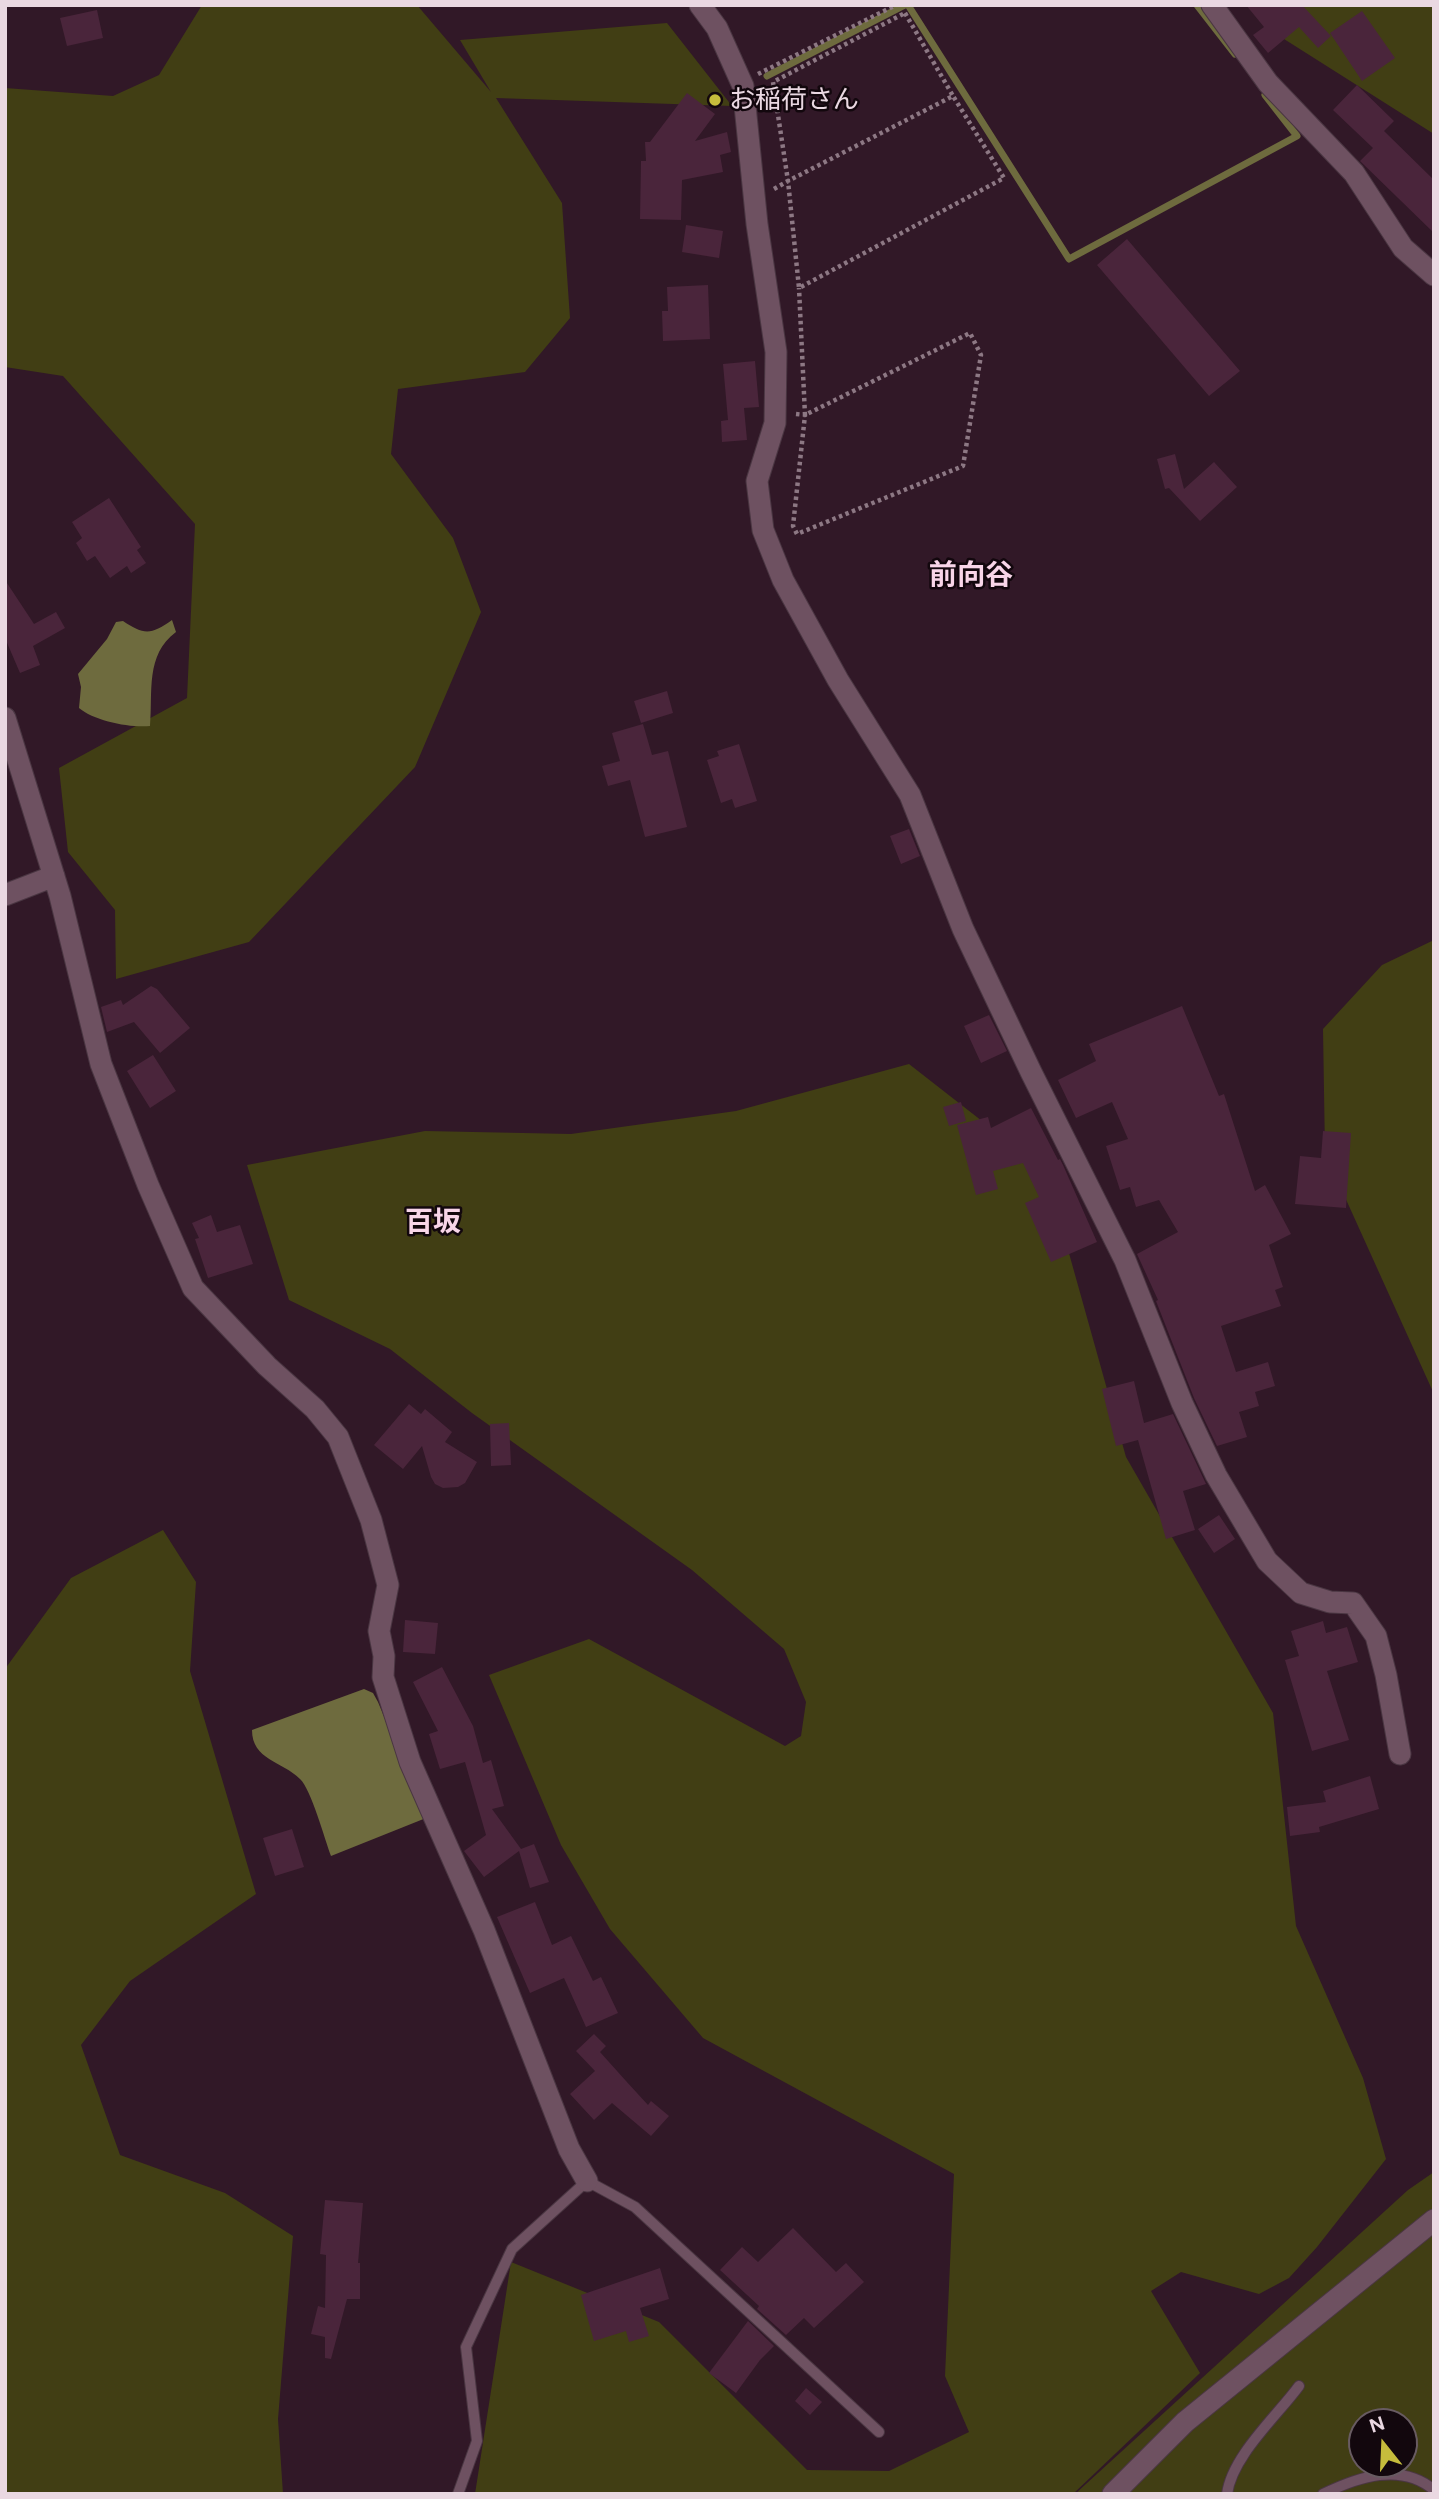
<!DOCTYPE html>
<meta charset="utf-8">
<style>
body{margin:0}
#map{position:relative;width:1439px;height:2499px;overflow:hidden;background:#311827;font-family:Figtree,sans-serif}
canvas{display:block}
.frame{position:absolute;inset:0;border:7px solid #ead8e2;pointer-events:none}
.north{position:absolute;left:1348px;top:2408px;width:70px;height:70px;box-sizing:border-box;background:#12070d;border:2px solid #685b62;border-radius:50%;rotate:342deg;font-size:19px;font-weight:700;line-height:28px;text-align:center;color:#ead8e2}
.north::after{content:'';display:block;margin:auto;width:24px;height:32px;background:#c6bc3c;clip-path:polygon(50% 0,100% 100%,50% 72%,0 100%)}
</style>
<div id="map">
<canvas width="1439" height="2499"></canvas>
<div class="frame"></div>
<div class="north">N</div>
</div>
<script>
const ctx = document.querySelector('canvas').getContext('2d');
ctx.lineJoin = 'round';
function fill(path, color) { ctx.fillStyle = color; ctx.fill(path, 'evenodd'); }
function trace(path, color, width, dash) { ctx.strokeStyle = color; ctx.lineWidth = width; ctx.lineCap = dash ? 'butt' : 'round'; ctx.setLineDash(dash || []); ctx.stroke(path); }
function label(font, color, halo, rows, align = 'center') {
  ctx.font = font + ' Figtree,"Noto Sans JP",sans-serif'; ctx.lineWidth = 5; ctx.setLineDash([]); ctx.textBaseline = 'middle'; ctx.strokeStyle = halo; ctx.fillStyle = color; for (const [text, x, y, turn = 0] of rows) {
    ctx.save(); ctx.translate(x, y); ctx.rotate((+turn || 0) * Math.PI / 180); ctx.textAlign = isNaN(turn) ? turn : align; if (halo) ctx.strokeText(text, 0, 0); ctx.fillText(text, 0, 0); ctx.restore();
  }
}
fill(new Path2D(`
 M202 5H417L491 92 460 40 667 23 732 106 496 98 562 203 570 318 525 372 398 389 391 454 453 538 481 612 415 767 249 942 116 979 115 910 68 852 59 768 187 698 195 524 63 376 5 367V88L113 96 159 75Z
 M1260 5H1434V134L1284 39Z
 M1434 940V1394L1325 1153 1323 1029 1382 965Z
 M909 1064 1046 1171 1126 1457 1273 1713 1296 1926 1363 2078 1386 2159 1317 2247 1289 2278 1259 2294 1181 2272 1151 2291 1200 2373 1073 2494H475L511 2262 659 2322 807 2470 889 2471 969 2432 945 2376 954 2174 703 2038 610 1929 561 1845 489 1675 589 1639 785 1746 801 1736 806 1702 784 1649 692 1570 472 1413 390 1349 289 1300 247 1165 425 1131 571 1134 736 1111Z
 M163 1530 196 1582 190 1671 256 1894 130 1981 81 2045 120 2155 225 2193 293 2236 278 2419 283 2494H5V1669L71 1578Z
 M1434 2172V2494H1075L1408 2190ZM1362 2422H1404V2464H1362Z`), '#413e14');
fill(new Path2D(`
 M172 620 176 632C145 655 153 692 150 726 130 728 94 721 79 708L81 687 78 674 107 639 116 622 123 621C144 635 151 635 172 620Z
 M364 1689 373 1693 378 1702 426 1818 331 1856C325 1840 311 1789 300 1779 282 1761 252 1760 252 1730Z`), '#6e6b3e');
trace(new Path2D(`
 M908 5 1069 259 1297 136 1265 95
 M1197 5 1235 54
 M767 76 905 5`), '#6e6b3e', 7);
fill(new Path2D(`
 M1246 5H1302L1331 36 1318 48 1299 27 1268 53 1253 35 1264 27Z
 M97 10 103 38 67 46 60 18Z
 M1362 11 1395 58 1362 81 1330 33Z
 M1357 85 1394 121 1384 131 1434 180V233L1360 161 1373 148 1333 110Z
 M687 93 715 114 695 141 727 132 731 152 720 155 723 172 682 180 681 220 640 219 641 161H646L645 142H650Z
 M686 225 723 231 719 258 682 252Z
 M1127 239 1240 371 1209 396 1097 265Z
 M708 285 710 339 663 341 662 311H668L667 287Z
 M755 361 759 407 744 408 747 440 722 442 721 421 728 420 723 364Z
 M1175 454 1184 489 1214 462 1237 487 1200 521 1169 488 1165 489 1157 459Z
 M109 498 141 547 137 550 146 563 131 573 127 566 110 578 95 556 87 561 76 543 82 538 72 522Z
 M5 580 34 624 56 612 65 628 33 646 40 665 20 673 5 638Z
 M667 691 673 713 641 723 634 701Z
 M643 724 652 755 668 751 687 827 645 837 630 780 608 786 602 766 620 761 612 733Z
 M739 744 757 801 735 808 732 799 721 803 707 760 719 756 717 751Z
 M909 829 920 856 901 864 890 836Z
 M151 986 157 989 190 1028 160 1053 134 1022 107 1032 101 1007 121 1000 123 1005Z
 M1182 1006 1219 1096 1224 1094 1255 1191 1265 1185 1291 1234 1269 1245 1283 1287 1275 1290 1281 1306 1221 1326 1236 1372 1268 1362 1275 1386 1255 1392 1259 1406 1239 1412 1247 1437 1217 1446 1194 1398 1156 1301 1158 1300 1137 1254 1178 1232 1159 1200 1136 1207 1130 1187 1120 1190 1106 1146 1128 1139 1112 1102 1076 1118 1058 1080 1096 1061 1089 1044Z
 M989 1015 1007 1051 981 1063 964 1026Z
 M153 1055 176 1091 150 1108 127 1071Z
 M961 1102 966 1121 949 1126 943 1107Z
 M1031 1108 1058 1160 1060 1159 1063 1165 1097 1242 1051 1262 1025 1203 1039 1197 1023 1163 993 1171 998 1189 976 1195 957 1125 988 1117 991 1128Z
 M1323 1131 1351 1133 1346 1208 1295 1204 1300 1156 1321 1158Z
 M211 1215 217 1232 240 1225 253 1264 208 1278 195 1239 199 1238 192 1223Z
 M1134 1381 1144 1423 1173 1414 1206 1484 1183 1491 1195 1530 1166 1539 1138 1440 1116 1446 1102 1389Z
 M409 1404 421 1414 425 1409 452 1432 445 1442 477 1462 465 1483 458 1487 443 1488 435 1484 431 1477 422 1446 403 1469 374 1445Z
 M509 1423 511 1465 491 1466 490 1424Z
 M1219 1515 1235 1539 1214 1553 1198 1529Z
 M405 1620 438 1623 435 1654 403 1652Z
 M1323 1621 1326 1633 1347 1627 1358 1662 1327 1671 1349 1740 1312 1751 1285 1660 1299 1656 1291 1631Z
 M442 1667 473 1726 483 1763 491 1760 504 1806 492 1809 521 1849 534 1844 549 1882 530 1888 519 1851 484 1877 464 1851 486 1835 465 1762 440 1769 429 1734 438 1731 413 1682Z
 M1370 1776 1379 1809 1319 1827 1320 1832 1290 1836 1287 1807 1326 1802 1323 1791Z
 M292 1829 304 1867 275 1876 263 1838Z
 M535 1902 552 1945 571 1936 593 1981 601 1977 618 2013 586 2027 564 1978 530 1993 497 1917Z
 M594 2034 606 2046 600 2052 626 2081 648 2105 651 2101 669 2116 651 2136 612 2103 594 2120 570 2094 595 2071 576 2051Z
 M325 2200 363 2203 358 2263H360V2299H347L331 2359 325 2358V2337L311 2334 318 2306 325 2308 326 2255 320 2254Z
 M793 2228 836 2272 846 2263 864 2282 814 2328 804 2318 786 2335 757 2309 759 2306 720 2270 742 2247 758 2262Z
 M660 2268 669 2299 640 2308 649 2336 629 2342 626 2331 594 2341 581 2295Z
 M748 2321 774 2346 760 2360 736 2393 709 2373Z
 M806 2388 822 2402 810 2415 795 2401Z`), '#4a253b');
const lane = new Path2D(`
 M458 2494 477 2441 466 2347 512 2249 587 2181 635 2207 879 2432
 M1227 2494C1232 2456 1277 2416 1299 2386
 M1323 2494C1358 2477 1401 2462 1434 2490`);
const street = new Path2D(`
 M700 5 717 28 743 86 757 224 776 352 775 423 757 481 763 530 783 580 838 680 910 795 963 929 1031 1072 1125 1260 1182 1403 1216 1475 1267 1561 1301 1593 1330 1602 1353 1603 1376 1636 1386 1675 1400 1754
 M1212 5 1268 83 1354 173 1403 248 1434 275
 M5 718 60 896 101 1064 148 1185 193 1288 267 1366 315 1409 338 1437 371 1520 388 1585 379 1631 384 1656 383 1677 410 1762 484 1930 569 2149 587 2181
 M5 895 54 876
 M1113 2494 1185 2422 1434 2220`);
trace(lane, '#4a3642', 12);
trace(street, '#4a3642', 23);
trace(new Path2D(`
 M905 13 953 96 788 181 773 82Z
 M758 74 896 5
 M774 189 788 181 799 288 1004 178 953 96
 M796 414 805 415 793 526 797 534 963 466 981 355 970 333 805 415 799 288`), '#8d7884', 4.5, [3.5, 3.5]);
trace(lane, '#6e5161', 10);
trace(street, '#6e5161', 21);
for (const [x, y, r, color] of [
 [715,100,7,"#c6bc3c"]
]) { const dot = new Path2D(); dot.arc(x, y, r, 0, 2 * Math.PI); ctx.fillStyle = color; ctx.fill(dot); trace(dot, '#12070d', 2.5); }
label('26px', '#ead8e2', '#12070d', [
 ["お稲荷さん",729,100]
], 'left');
label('bold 28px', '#f8d5e8', '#12070d', [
 ["前向谷",971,576],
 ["百坂",433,1223]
]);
</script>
